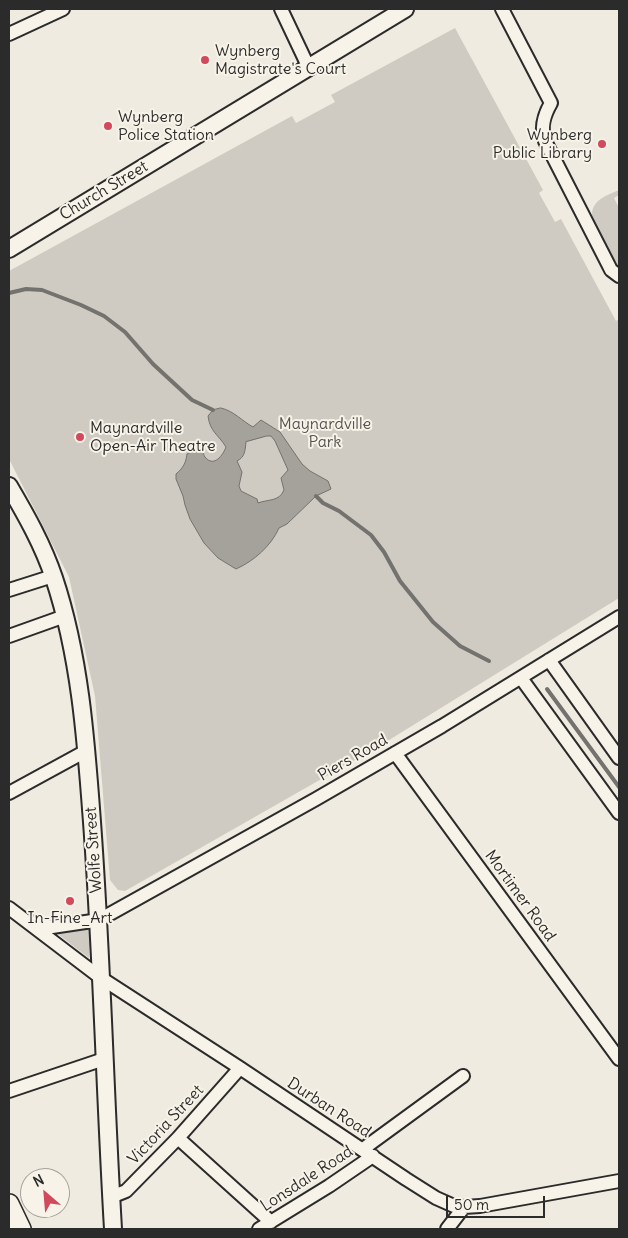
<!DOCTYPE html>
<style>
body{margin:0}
#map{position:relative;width:628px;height:1238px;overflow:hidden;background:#efebe0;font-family:Delius,sans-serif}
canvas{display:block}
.frame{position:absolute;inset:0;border:10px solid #2b2b2b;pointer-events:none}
.north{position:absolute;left:20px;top:1168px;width:50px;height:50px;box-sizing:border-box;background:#f7f3e8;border:1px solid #a5a39c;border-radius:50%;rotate:333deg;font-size:14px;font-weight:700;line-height:20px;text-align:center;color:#2b2b2b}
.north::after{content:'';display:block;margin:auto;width:18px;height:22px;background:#d1495b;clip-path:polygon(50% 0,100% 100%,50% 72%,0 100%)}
.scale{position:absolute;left:446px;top:1196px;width:99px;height:22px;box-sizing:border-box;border:2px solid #2b2b2b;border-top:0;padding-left:6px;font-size:15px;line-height:18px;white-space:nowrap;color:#2b2b2b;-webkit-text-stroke:4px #f7f3e8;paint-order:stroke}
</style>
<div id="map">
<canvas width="628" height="1238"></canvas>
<div class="frame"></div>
<div class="north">N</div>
<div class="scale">50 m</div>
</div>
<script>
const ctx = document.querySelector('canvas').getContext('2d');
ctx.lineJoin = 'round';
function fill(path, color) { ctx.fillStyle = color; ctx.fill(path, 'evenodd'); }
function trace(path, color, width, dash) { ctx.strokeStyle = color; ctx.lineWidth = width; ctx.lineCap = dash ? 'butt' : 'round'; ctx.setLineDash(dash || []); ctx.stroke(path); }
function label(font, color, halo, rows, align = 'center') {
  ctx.font = font + ' Delius,sans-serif'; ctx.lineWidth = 4; ctx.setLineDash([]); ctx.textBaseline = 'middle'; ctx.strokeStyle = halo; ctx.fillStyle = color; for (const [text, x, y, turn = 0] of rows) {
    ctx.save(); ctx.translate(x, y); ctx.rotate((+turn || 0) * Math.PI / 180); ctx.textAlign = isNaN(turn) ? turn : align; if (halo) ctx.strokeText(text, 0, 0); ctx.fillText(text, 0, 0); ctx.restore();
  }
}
fill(new Path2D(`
 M455 28 543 190 539 193 555 222 561 219 616 321 619 319V598L381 745 125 891 118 890 110 880 95 696 69 577 9 459V271L292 116 296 123 335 102 331 95Z
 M619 190V195L614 198 619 208V268L615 262 592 215C592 200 607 195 619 190Z
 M91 928 89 958 54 931Z`), '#cfcbc2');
const water = new Path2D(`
 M221 408C234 411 242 421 253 427L261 420 280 432 302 464 310 471 328 481 331 489 316 496 287 524 279 528C271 546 254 561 236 569L218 558 204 543 190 519 185 505 183 496 176 479V474C183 468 186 463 187 454 191 452 195 450 200 451 206 453 202 453 205 457 214 468 223 455 226 447 218 434 210 432 208 416L213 410ZM267 436H271L275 441 288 470 281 478 284 490C279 502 268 499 258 503L257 499 241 491 239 486 242 472 237 461C245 457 245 451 246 442Z`);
fill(water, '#a4a29a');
trace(water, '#74726e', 1);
trace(new Path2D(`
 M9 293 26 289 42 290 81 305 104 316 125 332 153 364 192 400 213 410
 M316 496 323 503 339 511 371 535 384 552 400 581 433 622 460 646 489 661
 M547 689 619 787`), '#74726e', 4);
const minor = new Path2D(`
 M281 9 308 66
 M502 9 551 103C544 115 540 127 545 141L608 264 611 270 619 276
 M9 34 63 9
 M9 590 53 576
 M9 636 65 616
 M549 660 619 758
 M521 678 619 813
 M395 753 619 1059
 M9 793 86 751
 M9 908 101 978 240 1068 406 1179 436 1198 454 1206 464 1207 480 1206 619 1181
 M31 922 52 927 99 920 316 799 442 726 619 617
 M9 1091 104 1059
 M178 1138 271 1222
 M363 1149 463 1076
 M111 1197 126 1191 178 1138 240 1068
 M259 1229 329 1186 373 1156
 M447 1229 464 1207`);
const tertiary = new Path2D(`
 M9 249 405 9
 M9 486C26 515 43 545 54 578 80 656 86 740 92 822 102 958 105 1094 113 1229`);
const secondary = new Path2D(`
 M9 1204 21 1229`);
trace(minor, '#2b2b2b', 16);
trace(tertiary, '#2b2b2b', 20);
trace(secondary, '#2b2b2b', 22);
trace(minor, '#f7f3e8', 12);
trace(tertiary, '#f7f3e8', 16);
trace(secondary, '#f7f3e8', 19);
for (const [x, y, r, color] of [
 [205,60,5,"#d1495b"],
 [108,126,5,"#d1495b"],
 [602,144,5,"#d1495b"],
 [80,437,5,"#d1495b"],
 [70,901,5,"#d1495b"]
]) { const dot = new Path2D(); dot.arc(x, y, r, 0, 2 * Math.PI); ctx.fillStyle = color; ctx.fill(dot); trace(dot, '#f7f3e8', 2); }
label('16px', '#2b2b2b', '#f7f3e8', [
 ["Wynberg",215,51],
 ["Magistrate's Court",215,69],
 ["Wynberg",118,117],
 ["Police Station",118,135],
 ["Wynberg",592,135,"right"],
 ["Public Library",592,153,"right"],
 ["Maynardville",90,428],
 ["Open-Air Theatre",90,446],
 ["In-Fine_Art",70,918,"center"]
], 'left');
label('16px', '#2b2b2b', '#f7f3e8', [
 ["Church Street",104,191,-31],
 ["Piers Road",353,758,-30],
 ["Wolfe Street",94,850,-94],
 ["Mortimer Road",520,896,54],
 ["Durban Road",329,1108,33],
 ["Victoria Street",166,1125,-47],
 ["Lonsdale Road",307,1179,-33]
]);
label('16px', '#545351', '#f7f3e8', [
 ["Maynardville",325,424],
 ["Park",325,442]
]);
</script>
